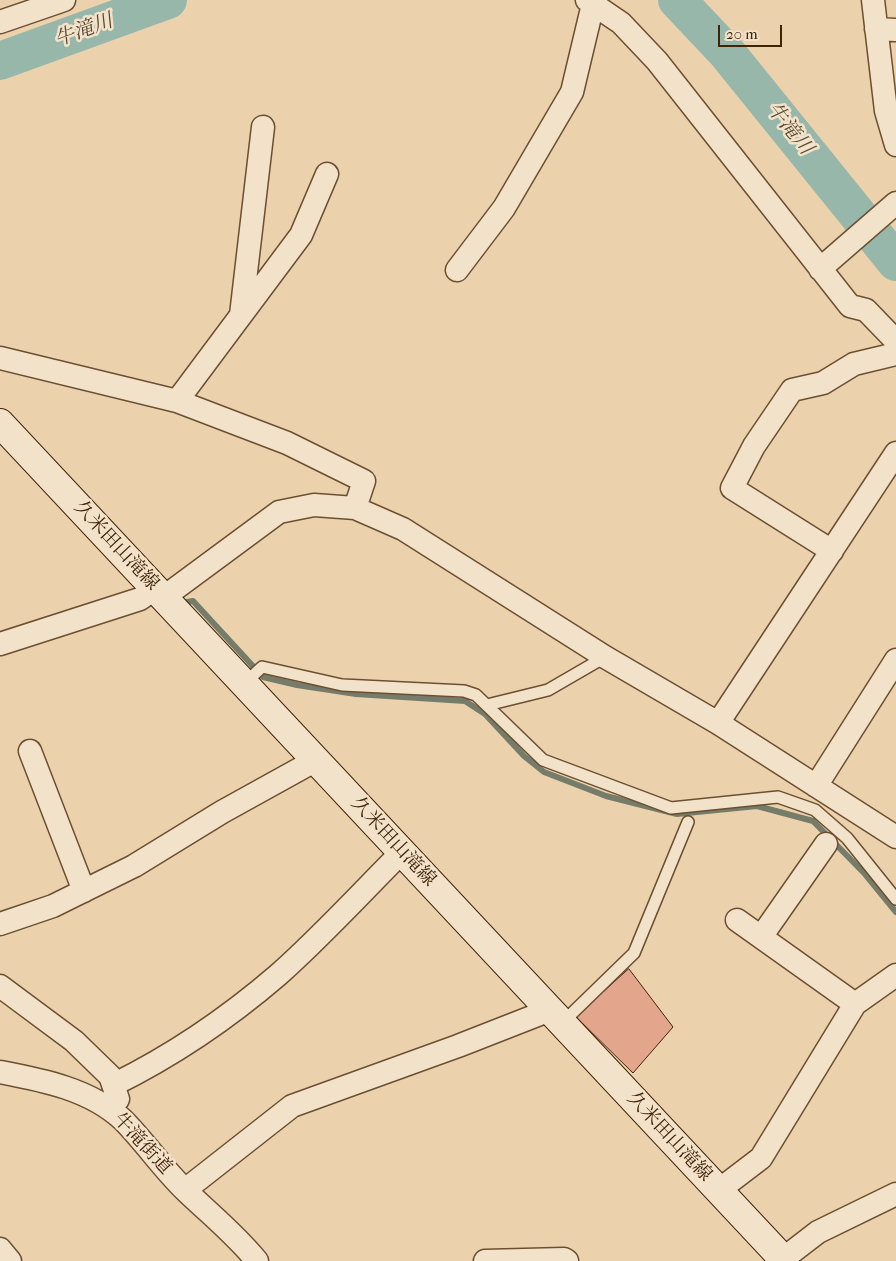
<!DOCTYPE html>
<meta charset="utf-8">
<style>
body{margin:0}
#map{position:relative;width:896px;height:1261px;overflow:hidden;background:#ebd2ac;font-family:"IM FELL French Canon",serif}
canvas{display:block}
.scale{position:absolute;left:718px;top:25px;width:64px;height:22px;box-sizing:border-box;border:2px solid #412308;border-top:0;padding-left:6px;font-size:15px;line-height:18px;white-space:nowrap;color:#412308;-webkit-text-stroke:4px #f2e2c9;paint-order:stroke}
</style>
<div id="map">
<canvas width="896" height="1261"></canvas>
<div class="scale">20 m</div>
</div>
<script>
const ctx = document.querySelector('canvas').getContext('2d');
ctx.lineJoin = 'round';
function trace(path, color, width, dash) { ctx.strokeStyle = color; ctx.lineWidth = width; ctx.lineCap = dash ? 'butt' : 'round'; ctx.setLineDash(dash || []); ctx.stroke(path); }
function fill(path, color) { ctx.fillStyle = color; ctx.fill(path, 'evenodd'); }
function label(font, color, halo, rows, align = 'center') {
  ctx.font = font + ' "IM FELL French Canon","Noto Serif JP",serif'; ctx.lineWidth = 5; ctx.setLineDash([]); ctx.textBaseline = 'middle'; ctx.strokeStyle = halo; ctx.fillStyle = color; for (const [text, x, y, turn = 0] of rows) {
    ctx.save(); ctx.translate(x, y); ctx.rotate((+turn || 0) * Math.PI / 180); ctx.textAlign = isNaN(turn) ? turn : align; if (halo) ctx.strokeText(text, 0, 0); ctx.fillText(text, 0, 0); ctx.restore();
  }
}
trace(new Path2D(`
 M180 603 193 601 263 677 297 685 356 694 465 701 485 714 524 756 544 772 606 796 677 814 757 806 813 821 865 874 896 912`), '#757c6a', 6);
trace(new Path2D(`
 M677 0 727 53 896 262
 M0 61 168 0`), '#98b7ab', 38);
const building = new Path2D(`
 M629 969 673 1027 633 1073 576 1017Z`);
fill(building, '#e4a58d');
trace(building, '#412308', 1);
const lane = new Path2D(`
 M245 683 262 667 342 685 464 691 476 695 543 760 671 808 778 797 815 810 847 838 896 899
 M487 705 548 690 605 657
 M562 1023 634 953 688 822`);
const street = new Path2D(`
 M587 0 621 23 657 61 850 306 866 310 896 341
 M873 0 886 111 896 145
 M0 22 64 0
 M876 29 896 30
 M820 269 896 203
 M457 270 504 208 572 92 593 4
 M241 315 263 127
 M0 358 177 401 301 235 327 174
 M177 401 287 443 364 481 355 508
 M832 551 732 488 754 446 792 390 823 383 854 364 896 354
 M164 597 279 512 314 505 355 508 403 529 605 657 718 723 896 837
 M0 644 140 599 156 588
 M718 723 896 453
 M30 751 84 891
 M816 786 896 660
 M737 920 855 1004
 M0 924 53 906 134 866 222 812 316 760
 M761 937 826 844
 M0 986 74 1041 110 1076 118 1099
 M0 1072C42 1080 90 1089 123 1120 145 1142 163 1169 186 1191 210 1214 236 1235 257 1261
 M113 1085C172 1056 228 1018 278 975 321 937 361 893 402 852
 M185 1190 292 1106 458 1046 550 1010
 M719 1190 761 1158 855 1004 896 975
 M0 1249 10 1261
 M783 1259 818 1232 896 1194
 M485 1261 564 1259 567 1261`);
const secondary = new Path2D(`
 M0 423 785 1261`);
trace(lane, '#6c4f31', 14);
trace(street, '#6c4f31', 25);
trace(secondary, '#412308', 30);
trace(lane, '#f2e2c9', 11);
trace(street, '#f2e2c9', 22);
trace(secondary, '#f2e2c9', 28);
label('19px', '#412308', '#f2e2c9', [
 ["久米田山滝線",116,546,47],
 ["久米田山滝線",393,842,47],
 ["久米田山滝線",669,1137,47],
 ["牛滝街道",142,1144,47]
]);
label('italic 20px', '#574831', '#f2e2c9', [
 ["牛滝川",84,31,-20],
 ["牛滝川",789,129,51]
]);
</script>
